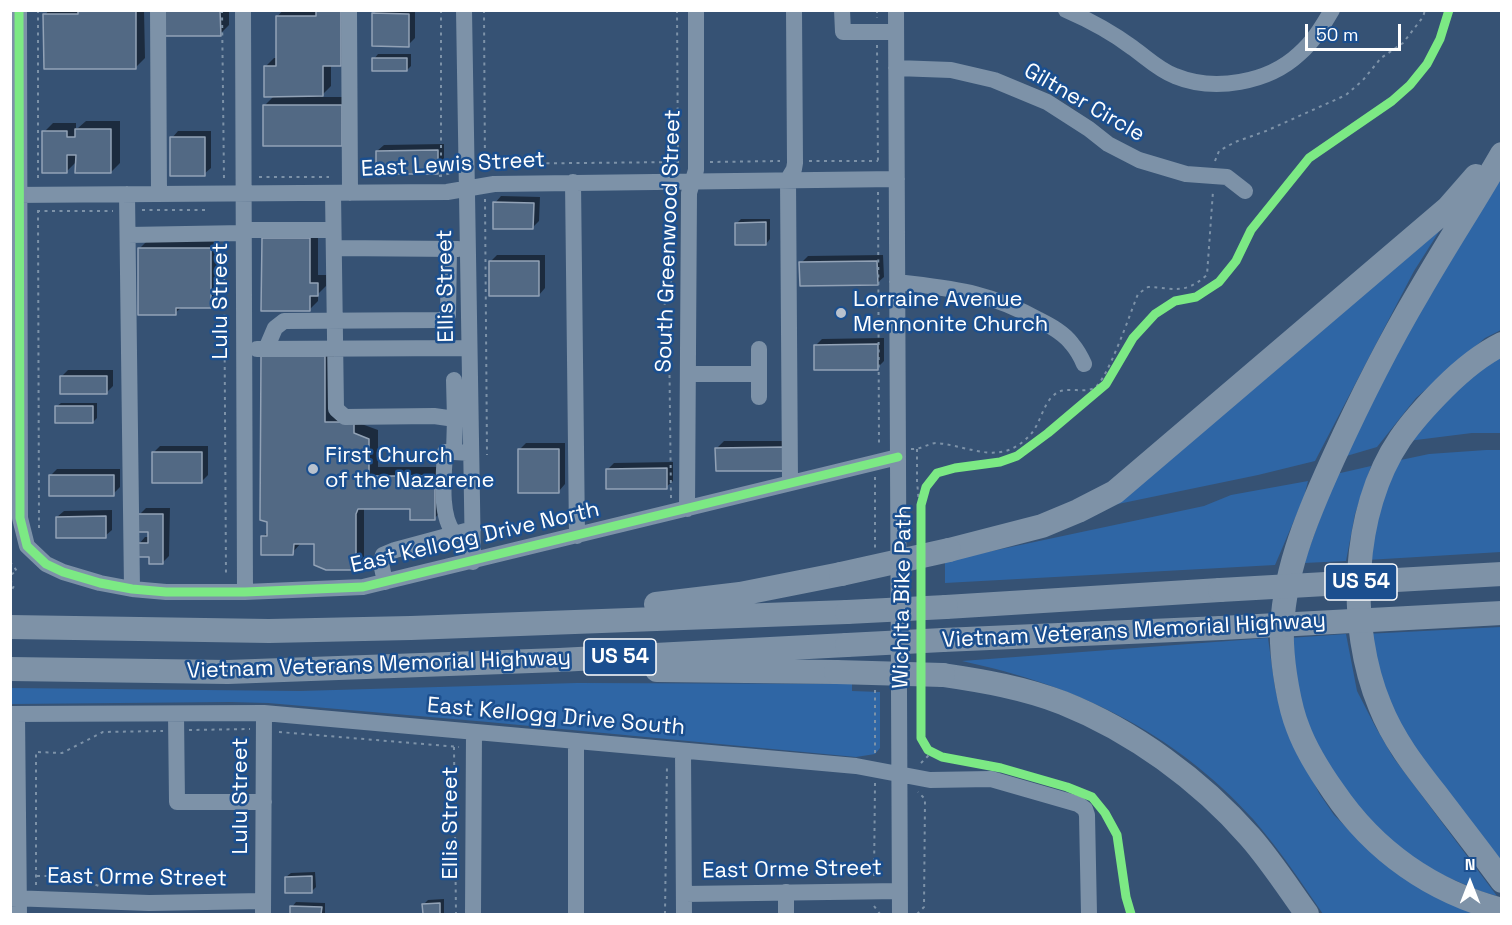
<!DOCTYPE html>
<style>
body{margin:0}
#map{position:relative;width:1512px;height:925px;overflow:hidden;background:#365274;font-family:"Space Grotesk",sans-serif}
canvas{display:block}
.frame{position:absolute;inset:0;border:12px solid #fff;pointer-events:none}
.north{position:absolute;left:1440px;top:853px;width:60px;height:60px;-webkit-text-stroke:4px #1b4f8f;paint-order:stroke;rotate:0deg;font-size:16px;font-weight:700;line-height:24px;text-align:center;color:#fff}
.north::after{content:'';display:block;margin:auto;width:21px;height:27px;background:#fff;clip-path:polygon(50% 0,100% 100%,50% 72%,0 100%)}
.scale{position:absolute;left:1305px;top:24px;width:96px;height:27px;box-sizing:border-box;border:3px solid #fff;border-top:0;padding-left:8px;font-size:18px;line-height:21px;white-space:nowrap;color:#fff;-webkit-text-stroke:4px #1b4f8f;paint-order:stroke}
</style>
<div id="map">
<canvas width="1512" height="925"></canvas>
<div class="frame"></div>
<div class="north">N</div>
<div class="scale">50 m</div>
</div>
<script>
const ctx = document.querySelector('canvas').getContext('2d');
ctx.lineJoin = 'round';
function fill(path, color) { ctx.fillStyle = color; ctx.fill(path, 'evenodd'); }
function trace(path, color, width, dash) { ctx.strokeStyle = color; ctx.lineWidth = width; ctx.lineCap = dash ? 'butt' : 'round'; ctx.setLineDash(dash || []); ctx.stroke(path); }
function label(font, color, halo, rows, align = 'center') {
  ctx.font = font + ' "Space Grotesk",sans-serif'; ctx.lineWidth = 5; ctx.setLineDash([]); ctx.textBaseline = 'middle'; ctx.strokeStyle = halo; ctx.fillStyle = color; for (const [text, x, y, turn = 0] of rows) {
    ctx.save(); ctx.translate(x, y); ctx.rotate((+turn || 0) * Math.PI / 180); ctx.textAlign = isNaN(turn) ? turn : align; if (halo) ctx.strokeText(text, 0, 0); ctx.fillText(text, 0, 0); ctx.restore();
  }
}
fill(new Path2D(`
 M1501 167V330L1485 338 1416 398 1377 447 1343 457 1372 387Z
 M1440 230 1414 271 1315 461 1258 475 1113 505Z
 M1501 350V433H1472L1408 441 1443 396Z
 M1486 450H1501V552L1367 560 1370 533 1396 461 1429 454Z
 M1371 466 1355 514 1346 561 1304 563 1336 474Z
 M1308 481 1304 497 1275 565 945 583V561L1204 506 1231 495Z
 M1501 627V870L1403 736 1365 634Z
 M1346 634 1357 691 1375 726 1393 757 1497 896 1480 891 1438 873 1400 849 1366 821 1319 757 1303 713 1289 638Z
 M1268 638 1275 688 1286 728 1319 793 1334 815 1362 843 1489 914H1323C1301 882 1279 849 1253 819 1173 731 1077 686 962 661Z
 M577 683 852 684V691L880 692V748L875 754 856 757 488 722 268 703 230 702 11 704V688L300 691Z`), '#2f66a5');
fill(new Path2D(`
 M49 10H144L145 58 136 67 45 15Z
 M166 10H229V25L220 34Z
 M283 10H350V55L341 65H331V86L320 97H351V135L264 106 275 95 265 67 274 58H277V17Z
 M377 10H415V38L408 45 374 14Z
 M378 54H411V66L407 70 374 59Z
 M86 121H120V163L111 172 77 161 66 172 44 132 53 123H76V128H78Z
 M178 131H211V168L204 174 172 138Z
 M444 144V166L437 172 377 151 384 145Z
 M501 196 540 197 539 221 532 228 495 203Z
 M741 219H770V239L766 244 737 223Z
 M318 229V275H326V286L318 294V301L309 310 263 238Z
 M148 240H219L220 298 211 307H182L175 313 139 249Z
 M497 255H545V288L539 295 490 262Z
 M883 255 884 277 877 283 801 263 808 256Z
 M884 338V361L877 368 815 346 822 339Z
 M334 348V414L378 430V467H443V509L434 519 411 508H364V559L355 568 316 543H301L292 553 263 537 269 531 263 357Z
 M68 370H113V386L106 393 62 376Z
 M61 403H97V418L93 422 56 407Z
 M724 441H791V463L717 448Z
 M526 443H565V484L559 491 520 449Z
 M160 446H208V475L202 481 153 453Z
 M673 462V481L666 487 608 469 614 463Z
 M57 469H120V487L113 494 50 476Z
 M146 508H170L169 556 163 562 150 556 139 544 145 537H149V530L140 514Z
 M112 510V530L105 536 57 517 64 511Z
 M315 872 316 887 312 891 286 877 291 873Z
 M444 899V914H424V904L428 900Z
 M296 902 325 903V914H292V907Z`), '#0007');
const building = new Path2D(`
 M78 10H136V69H44L43 14H78Z
 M165 10H220L221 36H165Z
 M316 10H341V66H323V96L264 97V66H276V16H316Z
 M372 13 409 14V47L372 46Z
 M372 58H407V71H372Z
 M263 105H342V146H263Z
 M75 129H111V173H75L76 155H67V173H42V131H67V137H75Z
 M170 137H205V176H170Z
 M438 150V174H376V151Z
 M493 202 534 203 533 229H493Z
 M766 222V245H735V223Z
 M262 238H310V283H318V296H310V311H261Z
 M138 248H211V308H176V315H138Z
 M489 261H539V296H489Z
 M877 261 878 285 800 286 799 262Z
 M878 344V370H814V345Z
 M261 356H325V422H354V433L369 439V476H435V520H410V509H358L356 514V570H326L314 565V544H294L293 555H261V536H267V522L260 520Z
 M60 376H107V394H60Z
 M55 406H93V423H55Z
 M785 447V471H716L715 448Z
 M518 449H559V493H518Z
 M152 452H202V483H152Z
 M667 468V489H606V469Z
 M49 475H114V496H49Z
 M138 514H163V564H149V557H137V543H148V532H138Z
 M106 516V538H56V517Z
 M312 876V893H285V877Z
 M440 903V914H423L422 904Z
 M290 906 322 907 321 914H290Z`);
fill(building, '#526984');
trace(building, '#92a2b6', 1.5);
trace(new Path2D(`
 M38 10V180
 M222 10 224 179
 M441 10V177
 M484 10 485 170
 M677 10 678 163
 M877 10V18
 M877 45 878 165
 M809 161H878
 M1215 161 1219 151 1235 142 1266 131 1346 95 1363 80 1381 58 1403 43 1423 17 1425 10
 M710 162 780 161
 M479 164 681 162
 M439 176 451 173
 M259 177H329
 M878 192 879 447
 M485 199 487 455
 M38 210 39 528
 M142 210H209
 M37 211H113
 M224 247 226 577
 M911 449C921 450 928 443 937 443 974 447 1001 467 1031 434 1041 422 1043 404 1054 395 1064 385 1082 394 1094 388 1107 382 1131 311 1138 294L1148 287C1175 288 1184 295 1207 275L1213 191
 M917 449V481L921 527
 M875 477V549
 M671 498 669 331 664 325 665 296 671 288 672 195
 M10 562 17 571 10 575
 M10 580 14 586 10 593
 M875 690V756
 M189 730 250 729
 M279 732 459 747
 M454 747 456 914
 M921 763 932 752
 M37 876H70L99 886
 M874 876 875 783
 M36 885V752L62 753 103 732 163 731
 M874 906 880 914
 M665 914 667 764
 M917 914 924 907 925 799 918 792`), '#7d92a8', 2, [3, 4.5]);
trace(new Path2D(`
 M19 10 20 518 27 546 46 564 63 572 100 583 132 589 166 592H245L363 587 898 457
 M158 10 159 194
 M243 10 245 592
 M349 10 350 193
 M464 10 473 562
 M842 10 843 32H896
 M896 10 900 914
 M1066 10C1089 20 1113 33 1133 48 1147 58 1159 70 1175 76 1214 92 1268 83 1299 54 1313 42 1322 27 1332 10
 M896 68 951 70 994 80 1047 102 1089 129 1108 144 1139 160 1186 174 1227 177 1245 191
 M573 182 577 536
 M333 193 336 409 345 417 434 416 455 419 454 452 471 453
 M127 194 132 589
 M10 195 447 192 494 184 897 179
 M244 230H333
 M128 235 244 233
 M334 248 458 249
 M897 282C953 289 988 291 1039 320 1051 326 1064 333 1072 344 1077 350 1081 357 1084 364
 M257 349 469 348
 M266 349 275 328 284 321 442 320 448 315 449 249
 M688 374H759V349
 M759 374V397
 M454 380 455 419
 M790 482 788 179 794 169 795 163 794 10
 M687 509 689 193 696 170V10
 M454 533C439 515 444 475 445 452H454
 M385 582 381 563 383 555 395 550 473 529
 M10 714 264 713 856 766 930 780 991 779 1078 804 1085 809 1087 815 1089 914
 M17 714 19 914
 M176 714 177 802H264
 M576 741V914
 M683 751 684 914
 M786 892V914
 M685 894 900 891
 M10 898 149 903 263 901
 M263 914 264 713
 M473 914 474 732`), '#7d92a8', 16);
trace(new Path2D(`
 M1502 154C1475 201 1446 245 1419 292 1387 346 1359 402 1333 459 1307 516 1280 579 1282 643 1283 667 1289 706 1298 728 1306 750 1320 772 1334 792 1374 851 1432 892 1502 910
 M1502 344C1480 355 1462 370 1444 388 1428 404 1413 420 1400 439 1351 511 1347 627 1380 706 1393 739 1414 766 1436 794 1458 823 1480 851 1502 881
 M949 550 1042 526 1078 511 1115 492 1448 208 1476 176
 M656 604 740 594 841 574
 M946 607 1220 590
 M10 627 269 631 411 628 847 612
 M943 640 1221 628
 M10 669 228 672 559 660 847 645
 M657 670 836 672
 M943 675C984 681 1024 688 1063 703 1133 731 1200 780 1250 837 1271 861 1289 889 1307 914`), '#7e92a7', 24);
trace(new Path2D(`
 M841 574 949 550
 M1220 590 1502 574
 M847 612 946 607
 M1221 628 1502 613
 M847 645 943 640
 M836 672 943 675`), '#7e92a7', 24);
trace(new Path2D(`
 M19 10 20 518 27 546 46 564 63 572 100 583 132 589 166 592H245L363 587 898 457
 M1131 914 1126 897 1117 835 1105 813 1092 797 1067 787 1001 768 942 757 928 750 921 738V505L926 487 937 473 955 468 1000 462 1017 456 1048 433 1106 384 1133 338 1155 314 1175 301 1196 297 1219 282 1236 261 1251 230 1309 158 1392 101 1410 85 1427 64 1440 39 1449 10`), '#7ce984', 9);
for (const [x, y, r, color] of [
 [841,313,6,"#b9c2ce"],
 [313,469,6,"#b9c2ce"]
]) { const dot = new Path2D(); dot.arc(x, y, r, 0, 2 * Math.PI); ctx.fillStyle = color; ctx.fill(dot); trace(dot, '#1b4f8f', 2); }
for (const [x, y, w] of [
 [1361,582,72],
 [620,657,72]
]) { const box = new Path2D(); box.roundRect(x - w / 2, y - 18, w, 36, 4.5); ctx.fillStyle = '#1b4f8f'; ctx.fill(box); trace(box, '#fff', 1.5); }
label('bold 21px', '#fff', null, [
 ["US 54",1361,582],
 ["US 54",620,657]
]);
label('22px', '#fff', '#1b4f8f', [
 ["Giltner Circle",1084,103,30],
 ["East Lewis Street",453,165,-3],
 ["South Greenwood Street",669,241,-88],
 ["Ellis Street",446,286,-91],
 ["Lulu Street",221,301,-90],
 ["East Kellogg Drive North",475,538,-13],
 ["Wichita Bike Path",903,597,-89],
 ["Vietnam Veterans Memorial Highway",1134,631,-3],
 ["Vietnam Veterans Memorial Highway",379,665,-2],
 ["East Kellogg Drive South",556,717,5],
 ["Lulu Street",241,796,-90],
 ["Ellis Street",451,823,-90],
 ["East Orme Street",792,870,-1],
 ["East Orme Street",137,878,1]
]);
label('22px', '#fff', '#1b4f8f', [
 ["Lorraine Avenue",853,300],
 ["Mennonite Church",853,325],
 ["First Church",325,456],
 ["of the Nazarene",325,481]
], 'left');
</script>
